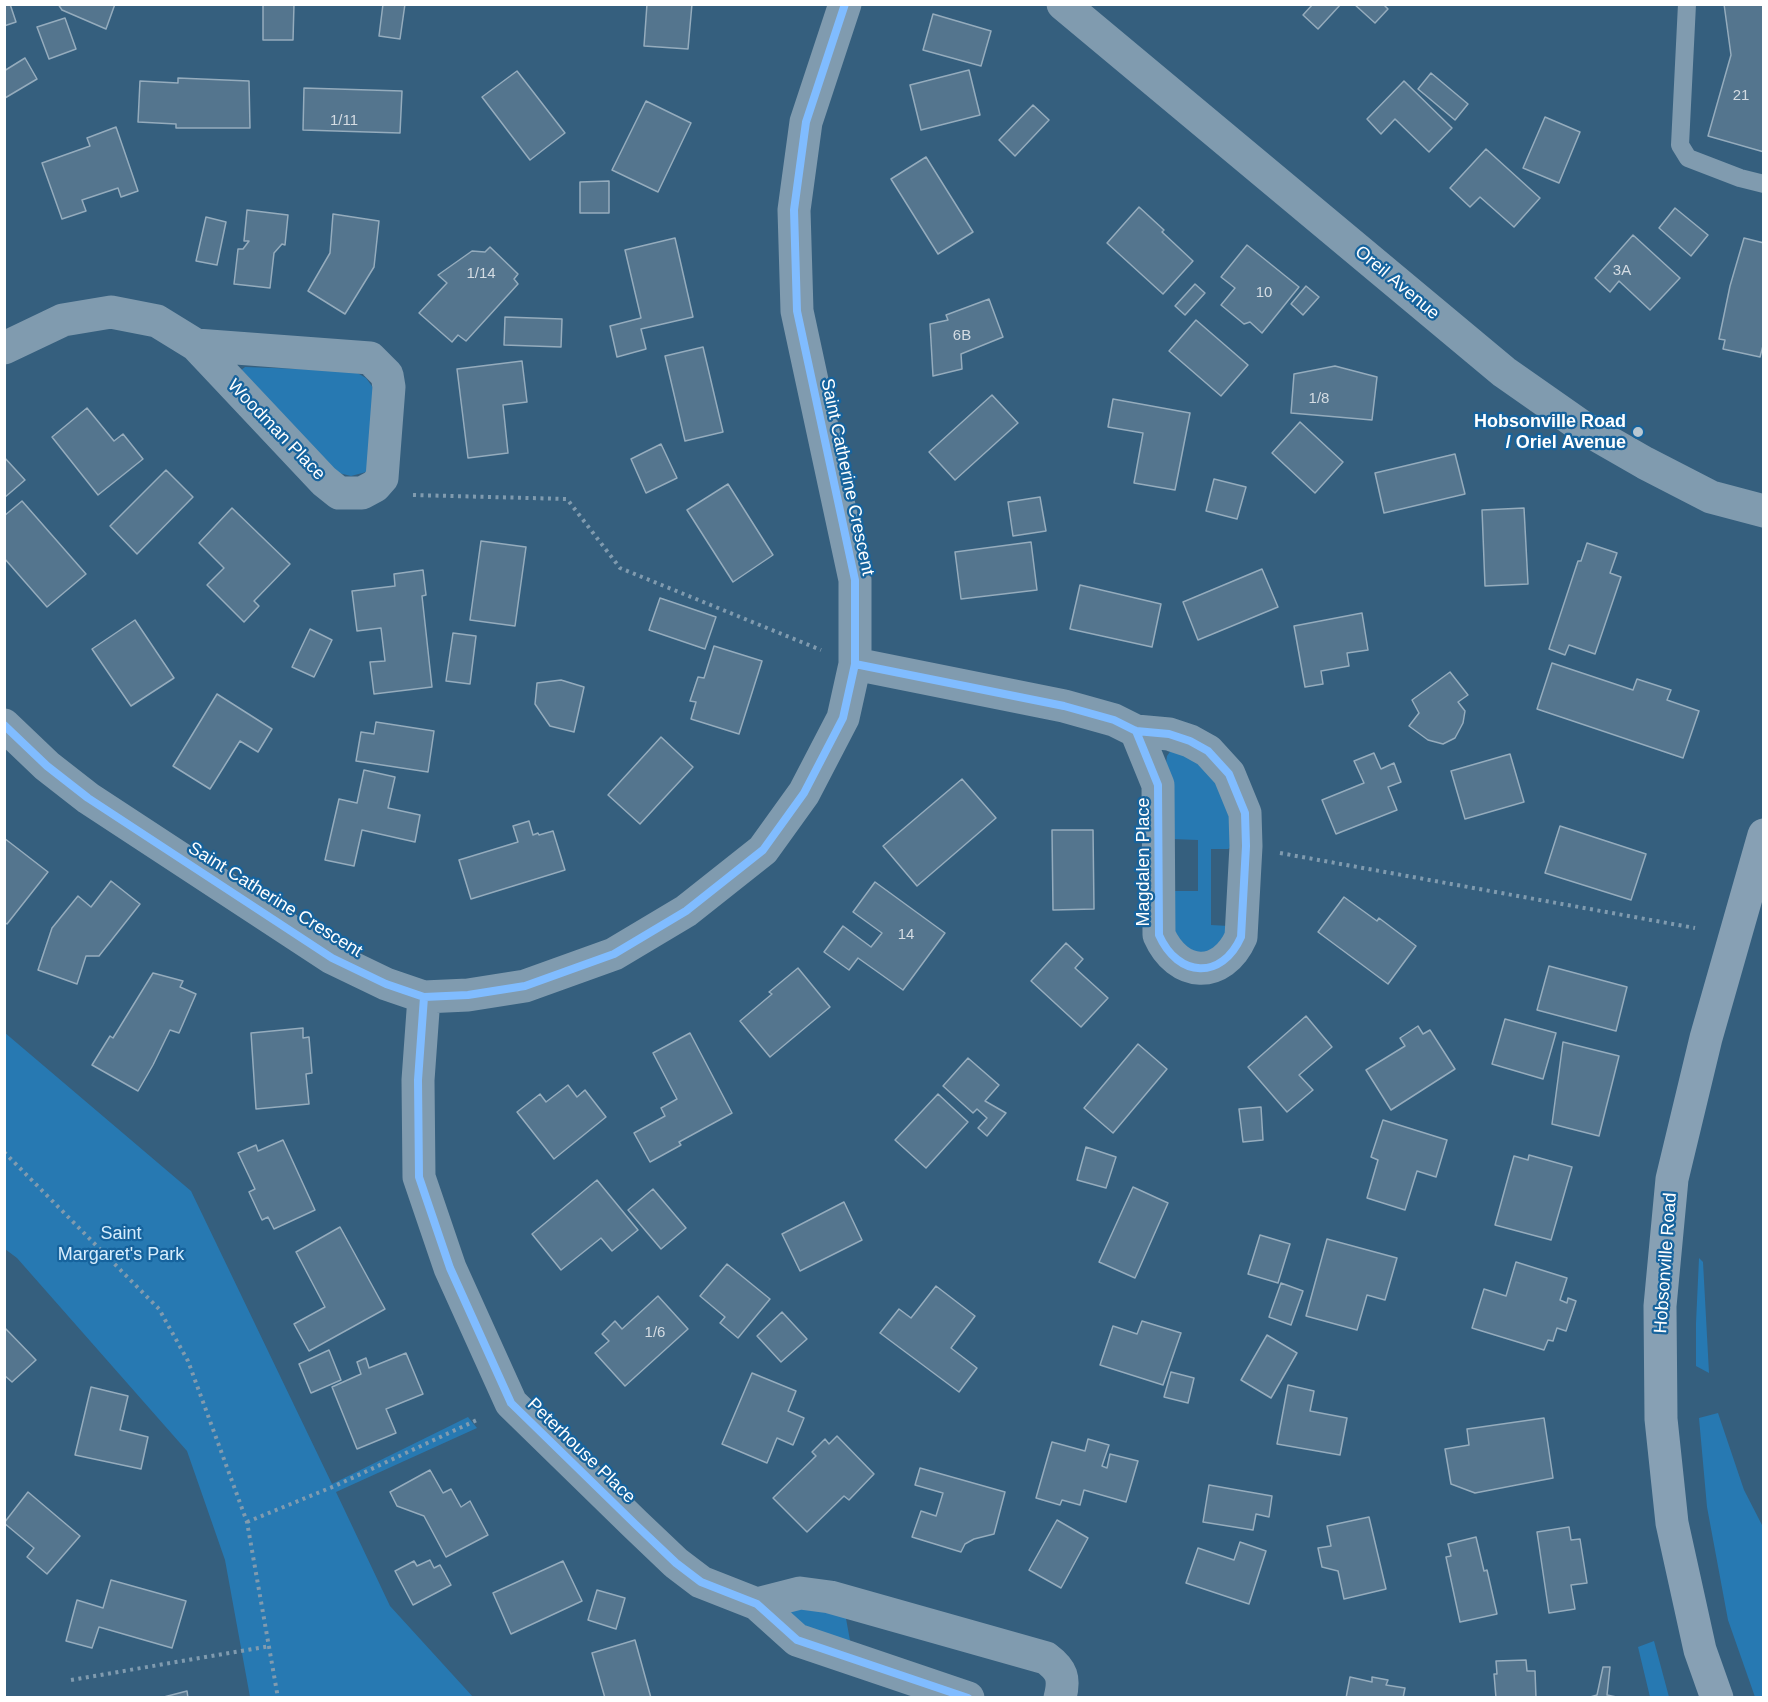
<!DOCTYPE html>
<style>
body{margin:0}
#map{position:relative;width:1768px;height:1702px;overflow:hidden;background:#355f7e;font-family:Arial,sans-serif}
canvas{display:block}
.frame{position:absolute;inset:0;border:6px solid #fff;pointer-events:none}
</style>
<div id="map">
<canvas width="1768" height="1702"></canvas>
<div class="frame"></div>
</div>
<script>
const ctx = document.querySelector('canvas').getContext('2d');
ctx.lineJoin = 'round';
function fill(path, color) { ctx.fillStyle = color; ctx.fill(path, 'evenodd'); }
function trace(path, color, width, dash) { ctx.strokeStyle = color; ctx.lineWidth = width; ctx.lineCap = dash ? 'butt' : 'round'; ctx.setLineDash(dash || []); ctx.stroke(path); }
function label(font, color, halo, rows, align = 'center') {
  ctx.font = font + ' Arial,sans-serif'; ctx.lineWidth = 4.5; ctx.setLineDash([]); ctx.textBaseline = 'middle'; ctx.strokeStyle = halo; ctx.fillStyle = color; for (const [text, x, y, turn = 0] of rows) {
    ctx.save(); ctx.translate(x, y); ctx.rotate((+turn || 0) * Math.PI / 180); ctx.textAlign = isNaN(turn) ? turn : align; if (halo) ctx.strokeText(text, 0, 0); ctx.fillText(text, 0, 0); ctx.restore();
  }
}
fill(new Path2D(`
 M245 367 354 371 366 378 377 393 375 456 366 472 351 476 335 472 239 372Z
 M1182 747 1223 787 1237 843 1228 849H1211V925L1229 926C1220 950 1219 954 1192 954L1171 930V891H1198V840L1172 839 1165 771 1167 756 1172 749Z
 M4 1032 191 1191 332 1484 468 1417 477 1428 336 1492 390 1606 473 1697H250L225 1560 187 1451 17 1258 5 1249Z
 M1699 1258 1703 1262 1709 1373 1696 1366V1323Z
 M1718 1413 1744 1490 1763 1527V1697H1755L1728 1620 1707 1507 1699 1418Z
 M805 1601 845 1613 851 1646 796 1629 775 1610Z
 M1654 1641 1669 1697H1650L1638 1647Z`), '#2779b2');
const building = new Path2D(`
 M4 4H10L16 22 4 26Z
 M58 4H115L106 29 62 10Z
 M263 4H294L293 40H263Z
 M383 4H405L400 39 379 36Z
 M647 4H692L688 49 644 46Z
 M1313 4H1341L1318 29 1303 15Z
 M1354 4H1383L1388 9 1375 23Z
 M1724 4H1764V152L1708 136 1731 55Z
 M933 14 991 31 981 66 923 50Z
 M65 18 76 49 49 59 37 27Z
 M25 58 37 79 5 98 4 71Z
 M969 70 980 115 921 130 910 85Z
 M517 71 565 133 530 160 482 97Z
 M1431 73 1468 104 1455 120 1418 89Z
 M178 78 249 81 250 128H176V124L138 122 140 81 178 83Z
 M1404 81 1452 128 1429 152 1395 119 1381 134 1367 119Z
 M304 88 402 91 400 133 303 130Z
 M646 101 691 123 658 192 612 170Z
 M1033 105 1049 120 1015 156 999 140Z
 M1545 117 1580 132 1559 183 1523 168Z
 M116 127 138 191 121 197 118 188 82 200 86 211 62 219 42 163 90 146 87 138Z
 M1486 149 1540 198 1514 227 1480 197 1470 207 1450 188Z
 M926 157 973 232 938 254 891 179Z
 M609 181V213H580V182Z
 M1139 207 1164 230 1162 232 1193 261 1163 294 1107 243Z
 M1675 208 1708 235 1691 256 1659 228Z
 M247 210 288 215 285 245 282 244 274 253 270 288 234 284 238 249H243L249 241H244Z
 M333 214 379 221 374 267 345 314 308 291 330 253Z
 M206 217 226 222 217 265 196 261Z
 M1633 235 1680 278 1650 310 1619 281 1610 292 1595 278Z
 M675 238 693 317 641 329 646 349 617 357 610 326 641 318 625 250Z
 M1744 238 1764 243V342L1760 357 1723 349 1725 340 1719 339 1730 286Z
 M1247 245 1299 287 1262 333 1250 322 1244 324 1221 305 1235 288 1221 277Z
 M490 247 518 274 514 279 518 284 466 341 458 335 452 342 419 313 447 283 438 275 472 251 485 252Z
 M1195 284 1205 293 1185 315 1175 306Z
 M1306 286 1319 297 1303 315 1291 304Z
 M989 299 1003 337 961 354 962 369 933 376 930 324 948 320 946 315Z
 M505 317 562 319 561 347 504 345Z
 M1196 320 1248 365 1221 396 1169 351Z
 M703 347 723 432 685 441 665 356Z
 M522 361 527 402 503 405 508 453 468 458 457 369Z
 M1335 366 1377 377 1372 420 1291 413 1294 374Z
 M992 395 1018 423 955 480 929 452Z
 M1113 399 1190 413 1175 490 1134 483 1143 433 1108 427Z
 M87 408 114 441 123 434 143 459 98 495 52 437Z
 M1300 422 1343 462 1315 493 1272 453Z
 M661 444 677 478 646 493 631 459Z
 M1455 454 1465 494 1384 513 1375 473Z
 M4 457 25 480 4 498Z
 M166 470 193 497 137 554 110 526Z
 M1214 479 1246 487 1237 519 1206 511Z
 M728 484 773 555 733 582 687 510Z
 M1040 497 1046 531 1013 536 1008 502Z
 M22 501 86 574 47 607 4 558V516Z
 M232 508 290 564 254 601 259 606 244 622 207 585 224 568 199 543Z
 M1524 508 1528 584 1485 586 1482 510Z
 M481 541 526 547 515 626 470 620Z
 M1031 542 1037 590 961 599 955 552Z
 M1587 543 1617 553 1610 573 1621 577 1595 654 1569 645 1565 655 1549 649 1578 561H1581Z
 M1262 569 1278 607 1198 640 1183 602Z
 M423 570 426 595 422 596 432 687 374 694 370 662 385 661 381 628 357 631 352 591 395 586 394 574Z
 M1080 585 1161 604 1152 647 1070 629Z
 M660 598 716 617 705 649 649 630Z
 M1362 613 1368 650 1347 653 1349 666 1321 671 1323 684 1305 687 1294 626Z
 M135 620 174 678 131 706 92 649Z
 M310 629 332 640 314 677 292 667Z
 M453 633 476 636 470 684 446 681Z
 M714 646 762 661 739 734 691 719 696 702 690 701 698 677 704 678Z
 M1552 663 1633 690 1637 679 1671 690 1667 700 1699 711 1683 758 1537 709Z
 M1450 672 1468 695 1458 702 1465 711 1463 723 1455 738 1443 744 1428 740 1409 726 1419 713 1412 700Z
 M561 680 584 687 574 732 550 726 535 704 537 683Z
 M217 694 272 729 258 752 240 741 210 789 173 766Z
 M376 722 434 731 428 772 356 761 361 732 374 734Z
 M661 737 693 767 640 824 608 795Z
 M1374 753 1381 769 1394 763 1401 782 1388 787 1397 810 1336 834 1322 800 1364 783 1354 761Z
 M1510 754 1524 802 1465 819 1451 771Z
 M364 770 395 777 388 808 420 815 415 842 362 830 354 866 325 860 339 799 357 803Z
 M962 779 996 818 917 886 883 846Z
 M529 821 533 835 538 833 539 835 553 831 565 870 471 899 459 860 518 842 513 826Z
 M1560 826 1646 854 1631 900 1545 873Z
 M1052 830H1093L1094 909 1053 910Z
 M4 838 48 872 7 924 4 922Z
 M111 881 140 904 99 956H86L77 984 38 970 52 928 78 896 91 907Z
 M875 882 945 933 903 990 858 958 849 970 824 952 843 926 871 947 882 933 853 912Z
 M1344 897 1377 921 1379 918 1416 946 1388 984 1318 932Z
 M1066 943 1083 959 1075 968 1108 998 1081 1027 1031 981Z
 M1549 966 1627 987 1616 1031 1537 1010Z
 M798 968 830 1007 770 1057 740 1021 772 994 769 992Z
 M153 973 183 981 180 987 196 994 179 1033 170 1030 153 1065 138 1091 92 1065 110 1036 113 1038Z
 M1306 1016 1332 1047 1299 1075 1313 1090 1287 1112 1248 1067Z
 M1505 1019 1556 1033 1543 1079 1492 1064Z
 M1418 1026 1423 1034 1430 1030 1455 1069 1391 1110 1366 1070 1405 1046 1400 1038Z
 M303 1028V1038L309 1037 312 1073 306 1074 309 1104 256 1109 251 1033Z
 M690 1033 732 1113 679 1142 681 1145 650 1162 634 1133 665 1116 661 1108 677 1099 653 1053Z
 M1563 1042 1619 1056 1599 1136 1552 1124Z
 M1138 1044 1167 1069 1113 1133 1084 1108Z
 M968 1058 999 1085 985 1101 1006 1113 987 1136 978 1128 987 1118 977 1109 973 1113 943 1086Z
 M568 1085 577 1097 585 1090 606 1117 554 1159 517 1112 540 1094 546 1102Z
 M938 1094 968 1122 926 1168 895 1140Z
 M1261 1107 1263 1140 1243 1142 1239 1109Z
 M1383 1120 1447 1140 1436 1177 1417 1171 1405 1210 1367 1198 1378 1160 1371 1157Z
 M283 1140 315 1210 274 1229 268 1217 262 1220 249 1192 255 1189 238 1153 256 1145 258 1151Z
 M1086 1147 1116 1157 1106 1188 1077 1180Z
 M1529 1155 1572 1167 1551 1240 1495 1225 1514 1156 1528 1160Z
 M597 1180 638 1230 612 1251 601 1238 561 1270 532 1234Z
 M1133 1187 1168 1203 1135 1278 1099 1262Z
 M653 1189 686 1228 661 1249 628 1210Z
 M844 1202 862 1240 800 1271 782 1234Z
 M340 1227 385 1309 309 1351 294 1324 325 1307 296 1252Z
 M1260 1235 1290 1244 1278 1283 1248 1274Z
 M1327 1239 1397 1258 1385 1300 1367 1295 1357 1330 1306 1316Z
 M1516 1262 1567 1278 1560 1300 1567 1303 1568 1298 1576 1301 1566 1331 1557 1328 1553 1341 1548 1340 1544 1350 1472 1328 1484 1289 1506 1296Z
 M727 1264 770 1299 738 1338 720 1323 725 1317 700 1296Z
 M1281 1283 1303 1291 1291 1325 1269 1317Z
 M936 1286 975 1316 951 1348 977 1368 959 1392 880 1333 899 1309 911 1318Z
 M658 1296 688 1329 625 1386 595 1353 609 1341 602 1334 615 1321 622 1329Z
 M782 1312 807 1339 781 1362 757 1336Z
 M1142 1321 1181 1333 1163 1385 1100 1365 1113 1326 1137 1334Z
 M4 1327 36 1360 12 1382 4 1375Z
 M1267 1335 1297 1353 1271 1398 1241 1380Z
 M329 1350 341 1380 311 1393 299 1364Z
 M406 1353 423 1394 386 1409 396 1433 357 1449 332 1387 361 1374 357 1362 366 1358 369 1368Z
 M1171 1372 1194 1378 1188 1403 1164 1397Z
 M752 1373 796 1391 788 1411 804 1418 793 1445 777 1438 767 1463 722 1444Z
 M1288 1385 1314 1391 1310 1411 1347 1418 1340 1455 1277 1444Z
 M91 1387 128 1396 120 1430 148 1437 141 1469 75 1455Z
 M1544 1418 1553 1478 1475 1493 1451 1484 1445 1449 1469 1445 1467 1429Z
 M837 1436 874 1474 849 1500 844 1496 807 1532 773 1498 816 1456 812 1452 825 1439 829 1444Z
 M1088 1439 1109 1445 1102 1466 1107 1468 1110 1454 1138 1461 1126 1502 1084 1490 1080 1505 1062 1500 1060 1505 1036 1498 1052 1442 1085 1451Z
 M920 1468 1005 1492 994 1534 974 1539 965 1544 961 1552 912 1537 921 1511 936 1516 943 1493 915 1485Z
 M430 1470 443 1493 451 1489 461 1507 470 1501 488 1535 446 1557 424 1516 397 1506 390 1492Z
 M1209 1485 1272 1496 1269 1517 1256 1514 1253 1530 1203 1522Z
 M28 1492 80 1536 47 1574 27 1557 34 1548 4 1523Z
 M1369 1517 1386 1589 1344 1599 1338 1571 1322 1567 1318 1548 1331 1546 1327 1526Z
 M1057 1520 1088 1538 1061 1588 1029 1570Z
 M1569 1527 1571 1540 1580 1539 1587 1583 1571 1585 1575 1609 1549 1613 1537 1532Z
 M1476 1537 1484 1571 1487 1570 1497 1614 1460 1622 1446 1557 1451 1556 1448 1544Z
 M1240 1542 1266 1551 1249 1604 1186 1583 1198 1548 1234 1560Z
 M430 1560 434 1568 440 1565 451 1585 413 1605 395 1571 414 1561 417 1566Z
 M563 1561 582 1601 511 1634 493 1593Z
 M111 1580 186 1601 172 1648 99 1627 92 1648 66 1641 77 1600 103 1608Z
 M597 1590 625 1598 616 1629 588 1620Z
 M635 1640 651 1698H605L592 1653Z
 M1526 1660 1527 1671H1535L1536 1698H1496L1494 1674H1497L1496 1661Z
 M1603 1667H1610L1607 1695 1621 1698H1587L1597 1695Z
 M1350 1677 1372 1682V1677L1388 1680 1386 1685 1405 1688 1403 1698H1346Z
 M187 1691 188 1698H160Z`);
fill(building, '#54758e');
trace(building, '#95acbd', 1.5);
trace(new Path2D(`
 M413 495 567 499 620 568 821 650
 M1280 853 1695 928
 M4 1152 159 1309 188 1361 247 1522 278 1698
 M247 1522 337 1485 479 1419
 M71 1680 270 1646`), '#809baf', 4, [3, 4.5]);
trace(new Path2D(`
 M1687 4 1680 145 1688 158 1740 178 1764 184`), '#809baf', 18);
trace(new Path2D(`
 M1063 4 1504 372 1584 428 1645 463 1711 497 1764 511
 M4 348 63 320 111 312 157 321 196 345 324 481 339 493H362L375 486 382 478 389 387 387 375 370 358 196 345
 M855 664 1064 706 1114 720 1136 731 1169 734 1190 741 1208 751 1229 774 1245 813 1246 846 1241 937C1222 980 1178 978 1159 935L1158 785 1136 731
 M4 725 47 766 88 798 332 958 386 984 424 997 468 995 525 986 614 954 686 911 763 850 804 793 843 718 855 664V580L797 311 794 210 806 122 845 4
 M424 997 418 1080 419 1177 450 1268 511 1403 635 1524 676 1563 701 1582 757 1604 797 1640 968 1698
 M757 1604 800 1593 830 1597 1046 1658C1062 1670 1065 1678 1060 1698`), '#809baf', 33);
trace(new Path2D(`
 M1717 1698 1700 1650 1672 1523 1661 1419 1660 1306 1672 1179 1706 1038 1764 835`), '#87a0b4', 33);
trace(new Path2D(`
 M855 664 1064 706 1114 720 1136 731 1169 734 1190 741 1208 751 1229 774 1245 813 1246 846 1241 937C1222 980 1178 978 1159 935L1158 785 1136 731
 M4 725 47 766 88 798 332 958 386 984 424 997 468 995 525 986 614 954 686 911 763 850 804 793 843 718 855 664V580L797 311 794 210 806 122 845 4
 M424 997 418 1080 419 1177 450 1268 511 1403 635 1524 676 1563 701 1582 757 1604 797 1640 968 1698`), '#80bcff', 8);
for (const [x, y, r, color] of [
 [1638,432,6,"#b8c7d2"]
]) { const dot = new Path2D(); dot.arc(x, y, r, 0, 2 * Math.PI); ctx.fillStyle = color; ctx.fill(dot); trace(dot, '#16639d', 2); }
label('15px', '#d4dce3', null, [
 ["21",1741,96],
 ["1/11",344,121],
 ["3A",1622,271],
 ["1/14",481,274],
 ["10",1264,293],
 ["6B",962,336],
 ["1/8",1319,399],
 ["14",906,935],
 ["1/6",655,1333]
]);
label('18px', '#fff', '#16639d', [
 ["Oreil Avenue",1397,283,40],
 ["Woodman Place",276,430,46],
 ["Saint Catherine Crescent",847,477,78],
 ["Magdalen Place",1144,862,-90],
 ["Saint Catherine Crescent",275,900,32],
 ["Hobsonville Road",1666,1263,-86],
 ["Peterhouse Place",581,1451,44]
]);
label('bold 18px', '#fff', '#16639d', [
 ["Hobsonville Road",1626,422],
 ["/ Oriel Avenue",1626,443]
], 'right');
label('18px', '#d6edfd', '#16639d', [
 ["Saint",121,1234],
 ["Margaret's Park",121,1255]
]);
</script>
